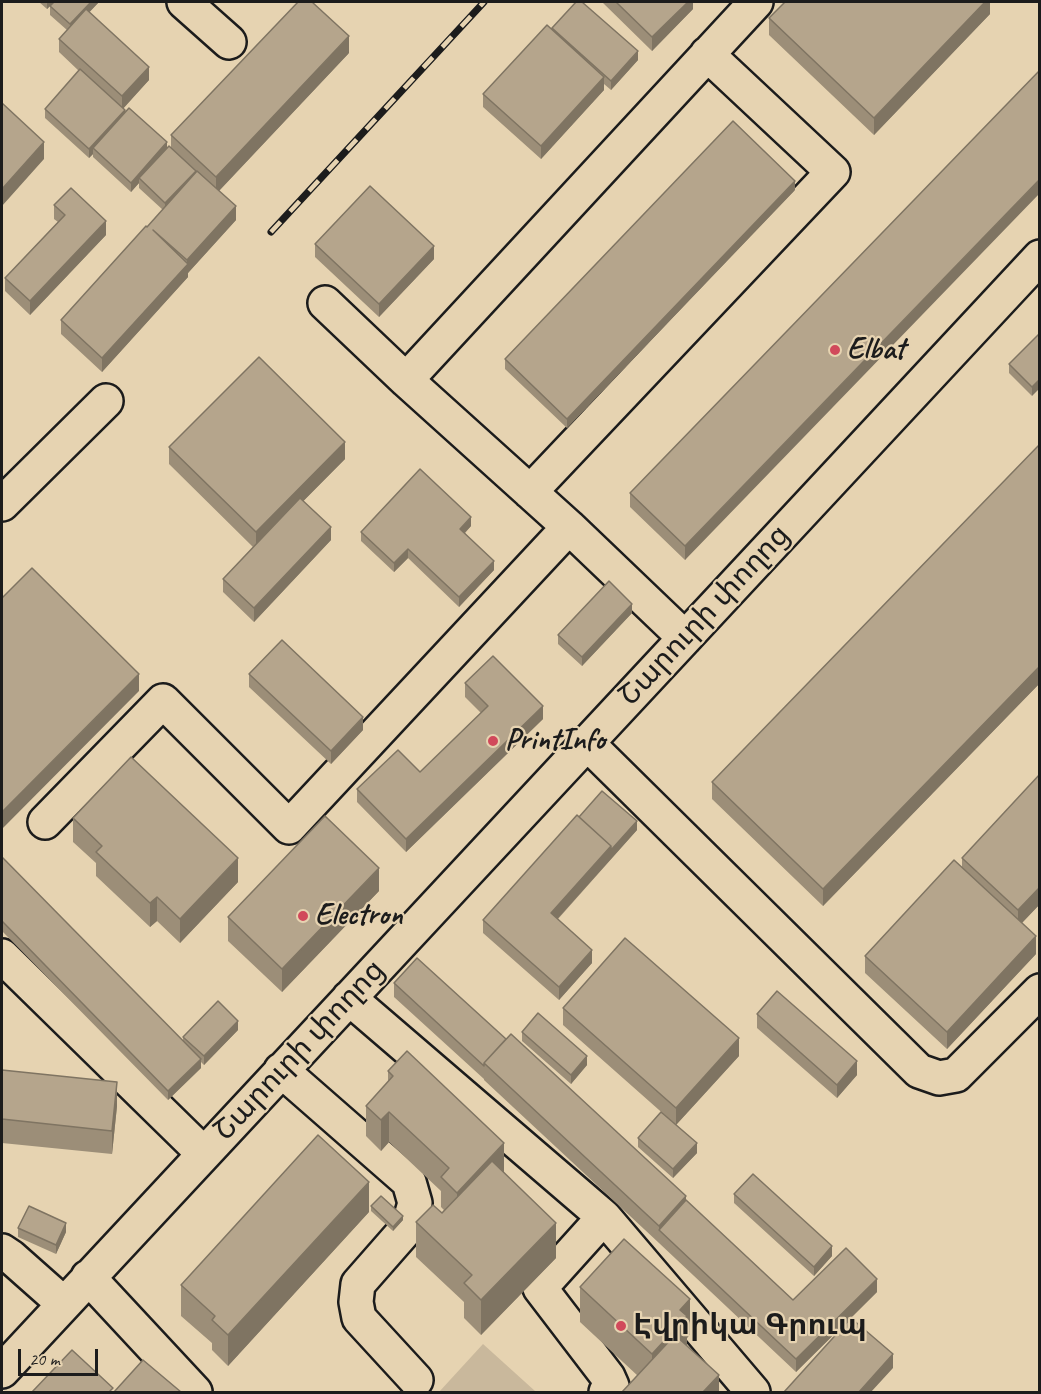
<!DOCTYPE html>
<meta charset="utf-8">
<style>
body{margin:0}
#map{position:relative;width:1041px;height:1394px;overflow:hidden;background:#e6d3b1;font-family:Caveat,sans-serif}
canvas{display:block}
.frame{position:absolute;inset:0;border:3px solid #1c1c1c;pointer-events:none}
.scale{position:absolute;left:18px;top:1349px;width:80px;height:27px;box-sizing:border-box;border:3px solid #1c1c1c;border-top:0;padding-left:8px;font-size:18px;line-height:21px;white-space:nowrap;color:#1c1c1c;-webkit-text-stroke:4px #e6d3b1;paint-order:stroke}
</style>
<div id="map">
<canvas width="1041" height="1394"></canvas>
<div class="frame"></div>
<div class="scale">20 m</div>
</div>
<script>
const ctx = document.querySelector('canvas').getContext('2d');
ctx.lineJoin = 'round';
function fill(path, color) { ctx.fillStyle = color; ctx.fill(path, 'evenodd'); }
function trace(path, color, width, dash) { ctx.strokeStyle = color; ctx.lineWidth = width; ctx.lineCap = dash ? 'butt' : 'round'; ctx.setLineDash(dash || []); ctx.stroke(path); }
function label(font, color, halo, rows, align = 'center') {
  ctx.font = font + ' Caveat,"Noto Sans Armenian",sans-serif'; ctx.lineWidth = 4.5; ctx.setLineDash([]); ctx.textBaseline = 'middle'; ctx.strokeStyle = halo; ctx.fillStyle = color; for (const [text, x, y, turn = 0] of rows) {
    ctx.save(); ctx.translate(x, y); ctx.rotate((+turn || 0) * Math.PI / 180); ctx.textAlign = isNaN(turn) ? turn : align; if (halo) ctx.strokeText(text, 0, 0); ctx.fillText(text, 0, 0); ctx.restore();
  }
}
fill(new Path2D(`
 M483 1344 535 1391 533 1392H439Z`), '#c9b89c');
const minor = new Path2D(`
 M184 2 229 42
 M325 303 406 380 569 527 685 638
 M406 380 756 2
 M530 492 833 172 707 54
 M2 504 106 401
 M587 743 919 1071 939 1078 956 1075 1040 991
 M45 822 163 701 289 827 569 527
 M2 956 204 1154
 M349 998 604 1217 753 1392
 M281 1070 409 1182 415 1203 408 1227 358 1284 356 1302 359 1318 416 1380
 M604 1217 540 1288 608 1377 612 1386 606 1392
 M2 1251 11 1257 64 1304
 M88 1277 195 1392
 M2 1371 1040 257`);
trace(minor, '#1c1c1c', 38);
trace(minor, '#e6d3b1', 33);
const rail = new Path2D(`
 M271 232 484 2`);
trace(rail, '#1c1c1c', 7);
trace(rail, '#e6d3b1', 4.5, [14]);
fill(new Path2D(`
 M39 2H99L89 12 149 80 123 108 125 113 167 148 171 149V135L349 53 219 191 236 220 188 273V277L102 372 61 334V320L163 210 139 188V183L131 192 93 157V154L89 158 45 118V109L79 71 59 52V39L67 30 50 15V6L47 9Z
 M602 2H693V9L652 51Z
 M990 2V14L874 135 769 35V18Z
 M552 29 638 60 611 90 604 84V90L541 159 483 107V94Z
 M1040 70 685 560 630 507V493Z
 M795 190 567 428 505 369V359Z
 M54 205 106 235 30 315 5 291V278L58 222 54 219Z
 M315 244 434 259 379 317 315 257Z
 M1040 333 1032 396 1009 373V364Z
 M1040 444V683L823 906 712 799V782Z
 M169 447 345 459 303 501 331 540 254 622 223 592V579L253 547 169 464Z
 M471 526 465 533 494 570 459 607 408 558 394 572 361 541V532Z
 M632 613 582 666 558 644V635Z
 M249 674 363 730 331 764 249 687Z
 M465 683 543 719 406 852 357 802V789L420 772 481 713 465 697Z
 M1040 774V904L1022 923 1036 954 947 1049 865 973V956L962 867V858Z
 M579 817 637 830 558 919 592 963 559 1000 483 933V920Z
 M73 818 238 882 180 943 157 921 150 927 96 876V863L73 842Z
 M2 857 183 1042V1037L238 1030 204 1065 201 1062V1068L168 1100 2 931Z
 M379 891 282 992 228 941V917Z
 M394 983 506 1039 686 1200 793 1300 877 1292 851 1318 893 1368 850 1318 796 1372 659 1243 484 1080V1079L394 997Z
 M563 1008 739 1056 676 1125 563 1025Z
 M757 1014 857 1075 837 1098 757 1028Z
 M522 1032 587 1065 571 1084 522 1041Z
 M2 1070 117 1106 112 1154 2 1143Z
 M388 1071 504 1173 556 1258 481 1335 464 1318V1302L416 1257V1222L442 1213 444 1210 441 1207V1191L389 1142 381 1151 366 1136V1106L388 1082Z
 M638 1138 697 1153 673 1178 638 1147Z
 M734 1194 832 1256 814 1276 734 1203Z
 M371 1206 403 1220 393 1231 371 1211Z
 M369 1212 228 1366 212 1350V1343L181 1316V1285Z
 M18 1228 66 1232 56 1254 18 1237Z
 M580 1287 690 1334 687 1338V1346L719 1392 638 1376 580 1322Z`), '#9c8e78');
fill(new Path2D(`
 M47 2H54L47 9Z
 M91 2H99L70 33V24Z
 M688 2H693V9L652 51V37Z
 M985 2H990V14L874 135V118Z
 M349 36V53L216 194V177Z
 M638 51V60L611 90V81Z
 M149 67V80L122 110V96Z
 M604 77V90L541 159V146Z
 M125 110V119L93 148V154L89 158V149Z
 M44 142V159L2 206V189Z
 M167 142V152L139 178V183L131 192V183Z
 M196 171V180L165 212V203Z
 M1040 179V193L685 560V546Z
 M795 181V190L567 428V419Z
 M236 206V220L188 273V277L102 372V358L187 264V260Z
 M106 221V235L30 315V301Z
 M434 246V259L379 317V304Z
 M1040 379V388L1032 396V387Z
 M345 442V459L256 549V532Z
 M471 517V526L460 538V529Z
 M331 527V540L254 622V608Z
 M408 549V558L394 572V563Z
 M494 561V570L459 607V597Z
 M632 604V613L582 666V657Z
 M1040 666V683L823 906V889Z
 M139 674V691L2 829V812Z
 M543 706V719L406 852V839Z
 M363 717V730L331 764V751Z
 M637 821V830L551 926V913L611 846Z
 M238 858V882L180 943V919Z
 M379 868V891L282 992V969Z
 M1040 887V904L1018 927V910Z
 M157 897V921L150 927V903Z
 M1036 936V954L947 1049V1032Z
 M592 950V963L559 1000V987Z
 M238 1021V1030L204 1065V1056Z
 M739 1038V1056L676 1125V1108Z
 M587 1056V1065L571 1084V1075Z
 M201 1059V1068L168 1100V1091Z
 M857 1061V1075L837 1098V1085Z
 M117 1082V1106L112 1154V1131Z
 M389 1112V1142L381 1151V1120Z
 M504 1143V1173L457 1223V1193Z
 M697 1143V1153L673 1178V1169Z
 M369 1182V1212L228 1366V1335Z
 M686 1196V1214L659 1230V1226Z
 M403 1216V1220L393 1231V1227Z
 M66 1223V1232L56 1254V1245Z
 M556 1223V1258L481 1335V1300Z
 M832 1246V1256L814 1276V1267Z
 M877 1279V1292L796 1372V1359Z
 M690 1299V1334L687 1338V1351L652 1389V1354L680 1310Z
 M893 1354V1368L871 1392H859Z
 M719 1375V1392H703Z`), '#7f7462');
const building = new Path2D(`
 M54 2H91L70 24 50 6Z
 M298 2H312L349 36 216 177 171 135Z
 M576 2H582L638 51 611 81 552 28Z
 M616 2H688L652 37Z
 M785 2H985L874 118 769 18Z
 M86 9 149 67 122 96 59 39Z
 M547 25 604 77 541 146 483 94Z
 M80 69 125 110 89 149 45 109Z
 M1040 70V179L685 546 630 493Z
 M2 103 44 142 2 189Z
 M129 108 167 142 131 183 93 148Z
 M733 121 795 181 567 419 505 359Z
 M169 146 196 171 165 203 139 178Z
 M197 171 236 206 187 260 153 230 188 264 102 358 61 320 146 226 147 227Z
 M370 186 434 246 379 304 315 244Z
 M71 188 106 221 30 301 5 278 65 215 54 205Z
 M1040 333V379L1032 387 1009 364Z
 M259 357 345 442 256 532 169 447Z
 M1040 444V666L823 889 712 782Z
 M420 469 471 517 460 529 494 561 459 597 408 549 394 563 361 532Z
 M300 498 331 527 254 608 223 579Z
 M32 568 139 674 2 812V598Z
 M609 581 632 604 582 657 558 635Z
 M282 640 363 717 331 751 249 674Z
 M493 656 543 706 406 839 357 789 398 750 420 772 488 706 465 683Z
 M131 757 238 858 180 919 157 897 150 903 96 852 102 846 73 818Z
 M1040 774V887L1018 910 962 858Z
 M602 791 637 821 611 850V846L579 817Z
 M577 815 611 846 551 913 592 950 559 987 483 920Z
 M325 816 379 868 282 969 228 917Z
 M2 857 201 1059 168 1091 2 921Z
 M954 860 1036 936 947 1032 865 956Z
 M625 938 739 1038 676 1108 563 1008Z
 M417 958 506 1039 484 1063V1066L394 983Z
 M777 991 857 1061 837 1085 757 1014Z
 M218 1001 238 1021 204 1056 183 1037Z
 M538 1013 587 1056 571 1075 522 1032Z
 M511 1034 686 1196 659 1226 484 1063Z
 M407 1051 504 1143 457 1193 441 1177 449 1168 389 1112 381 1120 366 1106 393 1076 388 1071Z
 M2 1070 117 1082 112 1131 2 1119Z
 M661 1112 697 1143 673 1169 638 1138Z
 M318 1135 369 1182 228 1335 212 1320 215 1316 181 1285Z
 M492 1161 556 1223 481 1300 464 1283 472 1275 416 1222 433 1205 442 1213Z
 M753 1174 832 1246 814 1267 734 1194Z
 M381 1196 403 1216 393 1227 371 1206Z
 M686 1200 793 1300 846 1248 877 1279 796 1359 659 1230Z
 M29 1206 66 1223 56 1245 18 1228Z
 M624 1239 690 1299 680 1310 687 1316 652 1354 580 1287Z
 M851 1318 893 1354 859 1392H784Z
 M675 1335 719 1375 703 1392H622Z
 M72 1350 113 1388 109 1392H32Z
 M143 1360 181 1392H114Z`);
fill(building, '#b5a58c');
trace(building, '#7f7462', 1.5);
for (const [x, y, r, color] of [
 [835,350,6,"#d1495b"],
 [493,741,6,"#d1495b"],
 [303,916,6,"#d1495b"],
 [621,1326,6,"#d1495b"]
]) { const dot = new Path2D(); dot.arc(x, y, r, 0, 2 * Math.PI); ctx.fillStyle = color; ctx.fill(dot); trace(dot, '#e6d3b1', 2); }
label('bold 30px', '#1c1c1c', '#e6d3b1', [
 ["Elbat",847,350],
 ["PrintInfo",505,741],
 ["Electron",315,916],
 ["Էվրիկա Գրուպ",633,1326]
], 'left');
label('30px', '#1c1c1c', '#e6d3b1', [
 ["Շարուրի փողոց",705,616,-47],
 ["Շարուրի փողոց",300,1051,-47]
]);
</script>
